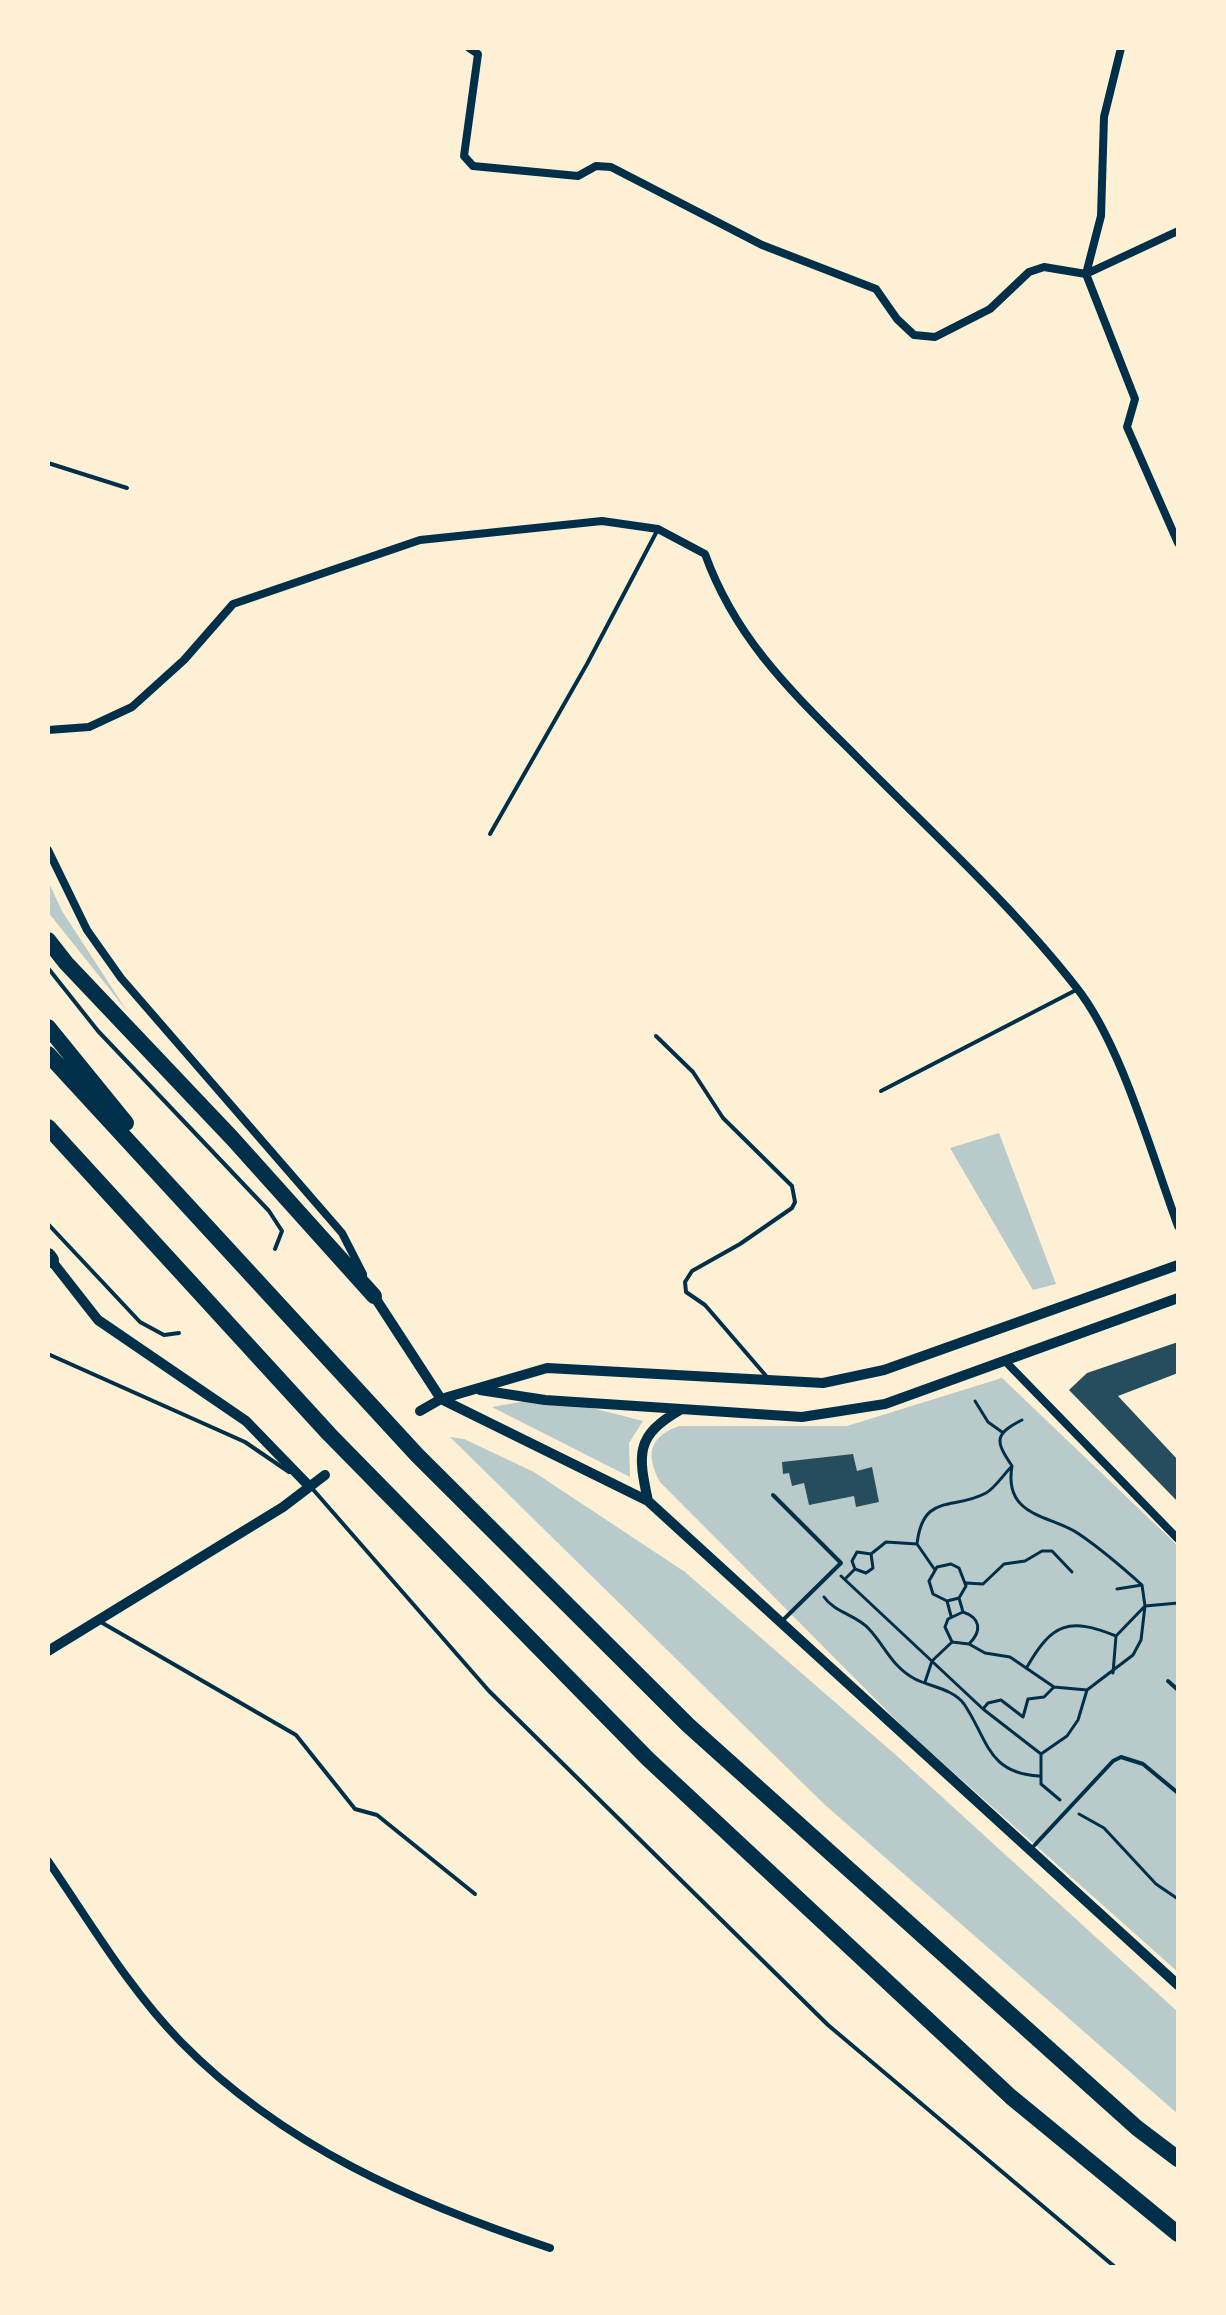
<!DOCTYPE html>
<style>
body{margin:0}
#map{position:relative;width:1226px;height:2315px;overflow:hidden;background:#fdf0d5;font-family:"Noto Sans",sans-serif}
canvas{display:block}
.frame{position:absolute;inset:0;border:50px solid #fdf0d5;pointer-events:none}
</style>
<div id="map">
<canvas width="1226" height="2315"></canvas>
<div class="frame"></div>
</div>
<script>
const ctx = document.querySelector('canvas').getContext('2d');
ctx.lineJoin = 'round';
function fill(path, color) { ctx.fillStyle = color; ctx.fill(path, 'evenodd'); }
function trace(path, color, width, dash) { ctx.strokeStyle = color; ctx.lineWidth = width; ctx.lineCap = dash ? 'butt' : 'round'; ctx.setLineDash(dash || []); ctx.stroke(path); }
fill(new Path2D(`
 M48 881 62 911 127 1011 48 912Z
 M999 1133 1056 1284 1033 1290 950 1148Z
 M1002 1378 1178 1546V1972L908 1732 660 1482C646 1456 648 1437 679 1426H847Z
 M549 1397 643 1421 629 1443 630 1477 492 1407Z
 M450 1437 464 1439 534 1472 685 1572 897 1756 1178 2012V2114L824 1804Z`), '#b9caca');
fill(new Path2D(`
 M1178 1342V1373L1118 1396 1178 1460V1502L1069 1390 1087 1373Z
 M853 1454 857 1471 872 1467 879 1502 856 1507 854 1496 809 1505 804 1483 792 1486 789 1473 783 1474 782 1462Z`), '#264d5e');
trace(new Path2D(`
 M975 1401 988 1422 1002 1432
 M1012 1466C1003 1518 1052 1515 1079 1534 1101 1549 1122 1567 1142 1585
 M871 1554 886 1542 917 1544
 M935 1570 917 1544C923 1492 953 1511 986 1493 995 1488 1004 1474 1012 1466 995 1441 994 1434 1022 1420
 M841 1576 983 1709 1041 1754
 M845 1579 855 1569 866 1573 873 1568 871 1554 857 1552 852 1561 855 1569
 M966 1583 983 1584 1004 1564 1025 1561 1042 1551H1052L1072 1572
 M824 1597C835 1613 857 1615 869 1629 885 1646 892 1667 915 1679 931 1687 953 1689 964 1704 988 1739 987 1773 1039 1776
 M959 1598 963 1612
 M947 1601 959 1598 966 1586 959 1568 951 1564 937 1567 929 1581 933 1594 947 1601 951 1616
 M1116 1636 1145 1606 1142 1585 1117 1589
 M969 1644 985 1653 1010 1657 1054 1687 1087 1690
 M1027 1667C1052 1623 1069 1617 1116 1636L1113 1673
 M925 1682 932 1661 952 1642 969 1644C982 1631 981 1618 963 1612L948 1619 945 1627 952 1642
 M983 1709 988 1703 1001 1700 1023 1717 1028 1699 1044 1697 1054 1687
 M1060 1800 1041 1784V1754L1067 1736 1078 1720 1087 1690 1133 1655 1141 1640 1145 1606 1178 1603
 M1079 1814 1104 1828 1156 1884 1178 1899`), '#003049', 3);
trace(new Path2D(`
 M48 463 127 488
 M490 834 587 664 657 531
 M48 968 98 1031 269 1211 282 1231 275 1249
 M656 1036 693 1072 723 1118 792 1186 795 1202 792 1208 740 1244 692 1271 685 1282 686 1292 705 1305 767 1377
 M881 1091 1078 989
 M48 1224 140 1322 164 1335 179 1333
 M48 1354 245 1442 289 1472
 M310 1486 489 1691 828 2025 1115 2267
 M773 1495 841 1563 781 1622
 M99 1621 296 1735 355 1809 377 1815 475 1894
 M1168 1681 1178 1690
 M1031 1849 1113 1761 1121 1757 1143 1764 1178 1793`), '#003049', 4);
trace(new Path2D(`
 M469 48 478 54 464 156 473 166 578 176 596 166 611 167 762 245 876 289 897 319 914 335 935 337 990 309 1029 272 1044 267 1086 274
 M1086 274 1135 399 1127 427 1178 543
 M1086 274 1101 216 1104 117 1121 48
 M1086 274 1178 231
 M48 730 89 727 132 707 184 660 233 604 420 540 602 521 658 529 705 554C736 640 792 692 855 755 929 830 1011 904 1076 987 1121 1043 1152 1156 1178 1226
 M48 850 87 930 121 978 342 1233 363 1274
 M1006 1362 1178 1539
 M48 1861C90 1922 129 1989 181 2042 283 2146 414 2203 550 2248`), '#003049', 8);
trace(new Path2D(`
 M51 1260 98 1320 246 1421 309 1486
 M374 1296 441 1399
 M480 1390 545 1400 802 1417 885 1404 1178 1298
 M441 1399 648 1501 1178 1985
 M420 1411 441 1399 547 1368 823 1383 884 1370 1178 1265
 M648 1501C638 1454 635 1436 680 1410
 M48 1651 283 1507 325 1475`), '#003049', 10);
trace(new Path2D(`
 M48 940 66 963 232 1138 374 1296
 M48 1027 126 1123
 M48 1054 417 1455 688 1725 1137 2128 1178 2159
 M48 1127 329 1434 648 1759 1011 2097 1178 2234
 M48 1256 51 1260`), '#003049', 16);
</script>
